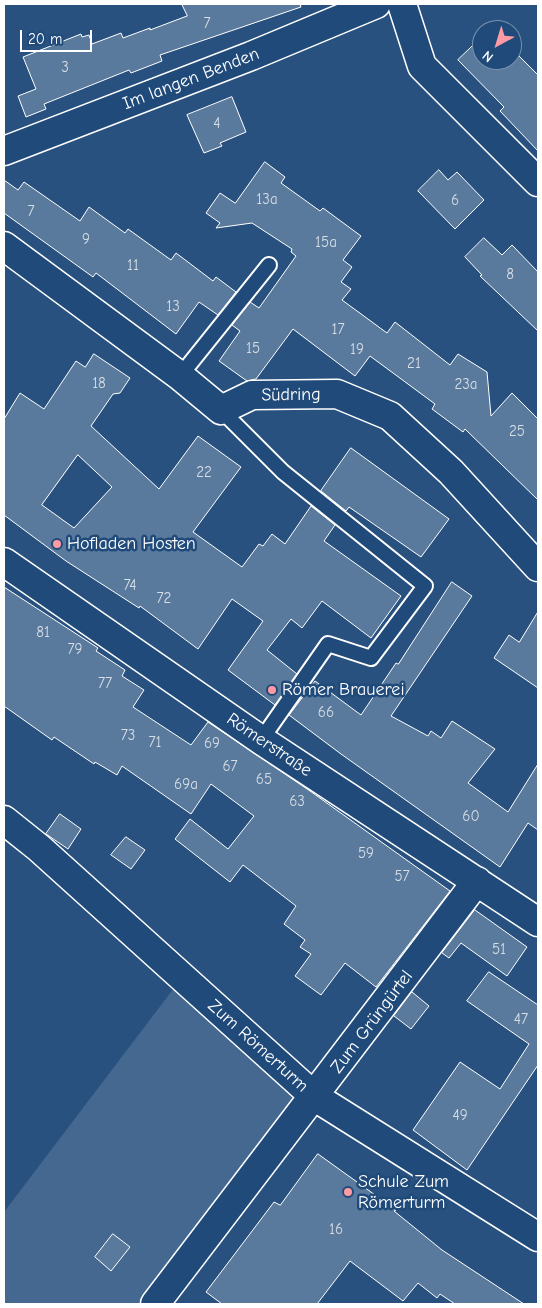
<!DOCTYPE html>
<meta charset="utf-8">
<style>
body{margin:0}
#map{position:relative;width:542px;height:1308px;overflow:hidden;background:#28517f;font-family:"Comic Neue",sans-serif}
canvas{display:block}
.frame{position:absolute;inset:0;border:5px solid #fff;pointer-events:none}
.north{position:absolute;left:472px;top:20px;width:50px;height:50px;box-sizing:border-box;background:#1f4a7a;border:1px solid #7992af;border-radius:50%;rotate:219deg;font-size:14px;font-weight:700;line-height:20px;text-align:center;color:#fff}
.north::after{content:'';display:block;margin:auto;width:18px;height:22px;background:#ff9aa2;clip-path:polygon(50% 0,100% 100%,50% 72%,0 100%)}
.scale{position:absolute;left:20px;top:30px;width:72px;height:22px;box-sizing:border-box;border:2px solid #fff;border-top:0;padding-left:6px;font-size:15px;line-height:18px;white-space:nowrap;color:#fff;-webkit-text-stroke:4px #1f4a7a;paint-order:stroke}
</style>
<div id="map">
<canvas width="542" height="1308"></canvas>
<div class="frame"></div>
<div class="north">N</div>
<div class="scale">20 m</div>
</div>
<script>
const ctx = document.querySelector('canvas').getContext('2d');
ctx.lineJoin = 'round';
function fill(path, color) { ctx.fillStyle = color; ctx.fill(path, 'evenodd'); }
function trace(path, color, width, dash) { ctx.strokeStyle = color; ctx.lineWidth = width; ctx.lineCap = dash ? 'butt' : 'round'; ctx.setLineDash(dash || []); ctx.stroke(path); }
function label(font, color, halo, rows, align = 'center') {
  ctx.font = font + ' "Comic Neue",sans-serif'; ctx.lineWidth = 5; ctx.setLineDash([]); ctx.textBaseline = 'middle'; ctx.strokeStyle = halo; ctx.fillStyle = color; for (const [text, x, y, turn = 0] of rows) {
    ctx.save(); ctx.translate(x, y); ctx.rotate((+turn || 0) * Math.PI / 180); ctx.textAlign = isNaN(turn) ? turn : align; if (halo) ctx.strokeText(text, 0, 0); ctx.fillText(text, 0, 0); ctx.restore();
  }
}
fill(new Path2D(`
 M174 988 292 1092 295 1101 291 1111 139 1304H4V1212Z`), '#446890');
const building = new Path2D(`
 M182 4H300L301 7 160 55 162 61 131 73 129 70 44 104 46 109 26 117 18 96 36 89 23 57 81 34 82 37 89 35 92 44 121 33 123 38 150 28V30L187 16Z
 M482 37V60H512V49L538 75V151L500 111 504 107 458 60Z
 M232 97 246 132 220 143 222 146 204 153 187 115Z
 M265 162 285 177 281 183 320 211 323 208 361 236 343 260 352 267 341 282 351 289 342 300 387 333 395 322 450 365 458 354 487 372 491 416 512 393 538 419V500L465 429 463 432 432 409 435 404 370 356 355 376 293 329 256 379 247 381 219 361 240 331 232 325 250 302 259 308 296 256 291 252 292 249 252 223 216 228 220 223 206 213 220 193 235 203Z
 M439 170 448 180 457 172 484 200 455 229 418 191Z
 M4 180 18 190 24 182 80 221 89 207 125 233 128 229 171 260 176 253 213 281 216 277 236 292 218 315 199 302 176 334 96 273 93 277 4 213Z
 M484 238 502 255 512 245 538 272V331L480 276 482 275 465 257Z
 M94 354 130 378 120 393 113 394 91 426 159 489 198 436 241 467 193 532 242 567 259 544 263 546 272 534 285 544 311 506 335 525 324 541 401 596 371 638 322 601 302 628 291 619 267 650 297 674 275 705 228 670 263 621 232 599 198 649 140 606 139 608 66 561 4 515V419L20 393 44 409 76 361 85 367ZM78 455 112 487 74 528 42 505Z
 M351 448 449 519 421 557 349 507 346 511 321 491Z
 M452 582 472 596 391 716 428 736 431 731 441 738 452 721 495 749 468 783 508 812 538 764V830L528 823 500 867 341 754 289 715 315 681 361 715 396 663 398 664Z
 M4 587 98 648 96 651 125 670 122 676 144 690 133 707 191 745 208 722 310 791 450 891 376 987 345 963 321 995 295 976 311 954 300 947 305 940 284 924 296 906 243 865 230 882 175 839 190 819 228 849 254 816 211 784 191 814 122 766 117 775 95 762 94 764 54 737 52 740 4 706Z
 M538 612V688L494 658 509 635 519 642Z
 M60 814 81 829 68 849 46 834Z
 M126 837 145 850 131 869 111 855Z
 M475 910 527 947 507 976 461 943 449 958 442 953Z
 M489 972 538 1005V1065L467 1170 413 1130 460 1062 500 1089 529 1044 467 1001Z
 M412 992 429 1006 411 1029 394 1016Z
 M318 1154 396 1210 394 1211 442 1250 524 1304H455L440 1294 437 1298 418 1283 403 1301 350 1261 317 1304H222L206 1292 274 1202 280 1205Z
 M113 1234 130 1247 111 1271 95 1257Z`);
fill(building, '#5a7a9d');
trace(building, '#fff', 1);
const service = new Path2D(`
 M180 376 269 265
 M221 410 283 472 425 586 371 658 328 644 261 740`);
const minor = new Path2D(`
 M402 4 422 66 538 182
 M4 151 251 56 376 4
 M4 246 180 376 221 410 252 395 337 394 390 416 451 472 538 567
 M4 562 261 740 538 922
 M4 820 39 848 315 1097 538 1237
 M155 1304 477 881`);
trace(service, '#fff', 18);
trace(minor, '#fff', 31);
trace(service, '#1f4a7a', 14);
trace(minor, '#1f4a7a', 28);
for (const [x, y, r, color] of [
 [57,544,5,"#ff9aa2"],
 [272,690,5,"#ff9aa2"],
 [348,1192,5,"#ff9aa2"]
]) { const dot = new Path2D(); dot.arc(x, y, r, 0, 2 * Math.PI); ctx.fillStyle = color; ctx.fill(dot); trace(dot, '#1f4a7a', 2); }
label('15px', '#d6dee6', null, [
 ["7",207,24],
 ["3",65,68],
 ["4",217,124],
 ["13a",267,200],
 ["6",455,201],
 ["7",31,212],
 ["9",86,240],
 ["15a",326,243],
 ["11",133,266],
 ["8",510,275],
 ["13",173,307],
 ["17",338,330],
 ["15",253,349],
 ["19",357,350],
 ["21",414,364],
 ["18",99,384],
 ["23a",466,385],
 ["25",517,432],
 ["22",204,473],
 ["74",130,586],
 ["72",164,599],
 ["81",43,633],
 ["79",75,650],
 ["77",105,684],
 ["66",326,713],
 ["73",128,736],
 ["71",155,743],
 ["69",212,744],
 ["67",230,767],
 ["65",264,780],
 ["69a",186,785],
 ["63",297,802],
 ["60",471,817],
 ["59",366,854],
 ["57",402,877],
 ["51",499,950],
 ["47",521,1020],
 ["49",460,1116],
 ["16",336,1230]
]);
label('18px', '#fff', '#1f4a7a', [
 ["Im langen Benden",191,79,-21],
 ["Südring",291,395,-1],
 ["Römerstraße",269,745,34],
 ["Zum Grüngürtel",372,1022,-53],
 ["Zum Römerturm",258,1046,42]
]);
label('18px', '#fff', '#1f4a7a', [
 ["Hofladen Hosten",67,544],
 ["Römer Brauerei",282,690],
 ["Schule Zum",358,1182],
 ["Römerturm",358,1203]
], 'left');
</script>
